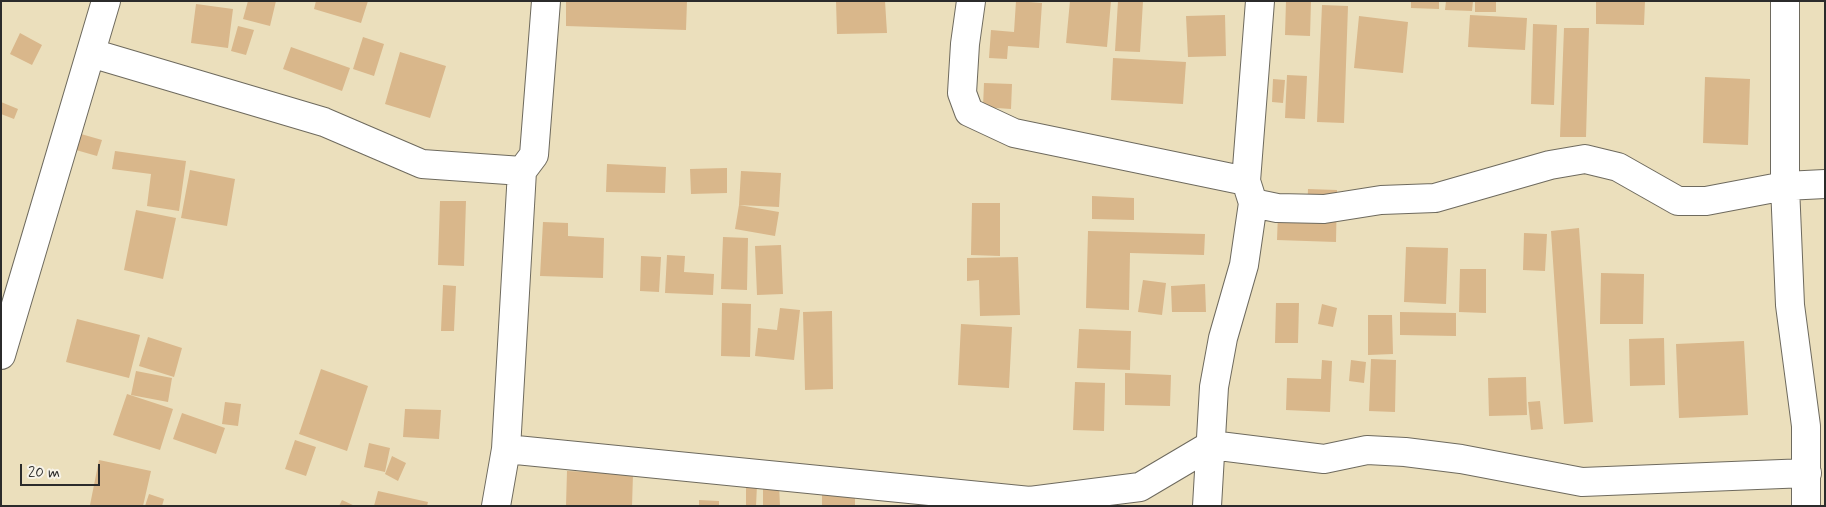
<!DOCTYPE html>
<style>
body{margin:0}
#map{position:relative;width:1826px;height:507px;overflow:hidden;background:#ebdfbc;font-family:Mynerve,sans-serif}
canvas{display:block}
.frame{position:absolute;inset:0;border:2px solid #2b2b2b;pointer-events:none}
.scale{position:absolute;left:20px;top:464px;width:80px;height:22px;box-sizing:border-box;border:2px solid #2b2b2b;border-top:0;padding-left:6px;font-size:15px;line-height:18px;white-space:nowrap;color:#2b2b2b;-webkit-text-stroke:4px #f7f3e8;paint-order:stroke}
</style>
<div id="map">
<canvas width="1826" height="507"></canvas>
<div class="frame"></div>
<div class="scale">20 m</div>
</div>
<script>
const ctx = document.querySelector('canvas').getContext('2d');
ctx.lineJoin = 'round';
function fill(path, color) { ctx.fillStyle = color; ctx.fill(path, 'evenodd'); }
function trace(path, color, width, dash) { ctx.strokeStyle = color; ctx.lineWidth = width; ctx.lineCap = dash ? 'butt' : 'round'; ctx.setLineDash(dash || []); ctx.stroke(path); }
fill(new Path2D(`
 M248 1H276L270 26 243 19Z
 M316 1H368L361 23 314 9Z
 M566 1H687L686 30 566 26Z
 M836 1H885L887 33 837 34Z
 M1016 1 1042 3 1039 48 1008 46 1007 59 989 58 991 30 1014 32Z
 M1070 1H1111L1107 47 1066 43Z
 M1118 1H1143L1140 52 1115 51Z
 M1286 1H1311L1310 36 1285 35Z
 M1411 1H1439V9L1411 8Z
 M1446 1H1473L1472 11 1445 10Z
 M1475 1H1496V12H1475Z
 M1596 1H1645L1644 25 1596 24Z
 M196 4 233 9 228 48 191 43Z
 M1322 5 1348 6 1344 123 1317 122Z
 M1225 15 1226 56 1188 57 1186 16Z
 M1470 15 1527 18 1525 50 1468 47Z
 M1359 16 1408 22 1403 73 1354 68Z
 M1533 24 1557 25 1554 105 1531 104Z
 M238 26 254 30 246 55 231 51Z
 M1564 28H1589L1586 137H1560Z
 M20 33 42 45 32 65 10 54Z
 M363 37 384 44 374 76 353 69Z
 M291 47 350 68 342 91 283 69Z
 M400 52 446 66 430 118 385 104Z
 M1113 58 1186 62 1183 104 1111 100Z
 M1287 75 1307 76 1305 119 1285 118Z
 M1705 77 1750 79 1748 145 1703 143Z
 M1273 79 1285 80 1283 103 1272 102Z
 M984 83 1012 84 1011 109 983 107Z
 M1 102 18 109 14 119 1 114Z
 M74 132 102 140 97 156 69 148Z
 M115 151 186 161 179 211 147 206 151 174 112 169Z
 M607 164 666 167 665 193 606 192Z
 M727 168V193L691 194 690 169Z
 M190 170 235 179 227 226 181 218Z
 M741 171 781 173 779 207 739 205Z
 M1308 189 1337 190 1336 242 1277 240 1278 213 1307 214Z
 M1092 196 1134 198V220L1092 219Z
 M440 201H466L464 266 438 265Z
 M972 203H1000V256L971 255Z
 M739 205 779 212 775 236 735 229Z
 M136 210 176 218 163 279 124 270Z
 M543 222 568 223V236L604 238 603 278 540 276Z
 M1579 228 1593 422 1564 424 1551 231Z
 M1088 231 1205 234 1204 255 1130 253 1129 310 1086 308Z
 M1524 233 1547 234 1545 271 1523 270Z
 M723 237 748 238 747 290 721 289Z
 M781 245 783 294 757 295 755 246Z
 M1406 247 1448 248 1446 304 1404 302Z
 M667 255 685 256 684 272 714 274 713 295 665 293Z
 M641 256 661 257 659 292 640 291Z
 M1018 257 1020 315 980 316 979 280 967 281V258Z
 M1460 269H1486V313L1459 312Z
 M1601 273 1644 274 1643 324H1600Z
 M1143 280 1166 283 1162 315 1138 312Z
 M1205 284 1206 312H1172L1171 286Z
 M443 285 456 286 454 331H441Z
 M722 303 751 304 750 357 721 356Z
 M1276 303H1299L1298 343H1275Z
 M1322 304 1337 308 1333 327 1318 324Z
 M780 308 800 310 794 360 755 356 758 328 777 330Z
 M832 311 833 389 805 390 803 312Z
 M1400 312 1456 313V336L1400 335Z
 M1368 315H1392L1393 354 1368 355Z
 M77 319 140 335 129 378 66 362Z
 M961 324 1012 327 1009 388 958 385Z
 M1079 329 1131 331 1130 370 1077 368Z
 M148 337 182 348 174 377 139 366Z
 M1664 338 1665 385 1630 386 1629 339Z
 M1744 341 1748 415 1679 418 1676 344Z
 M1371 359 1396 360 1395 412 1369 411Z
 M1322 360 1332 361 1330 412 1286 410 1287 378 1321 379Z
 M1351 360 1366 362 1364 383 1349 381Z
 M321 369 368 386 347 451 299 434Z
 M136 371 172 378 168 402 131 395Z
 M1125 373 1171 375 1170 406 1125 405Z
 M1526 377 1527 415 1489 416 1488 378Z
 M1075 382 1105 383 1104 431 1073 430Z
 M127 394 173 409 160 450 113 435Z
 M1540 401 1543 429 1531 430 1528 402Z
 M225 402 241 404 238 426 222 424Z
 M405 409 441 410 439 439 403 437Z
 M182 413 225 428 216 454 173 439Z
 M295 440 316 447 306 476 285 469Z
 M369 443 390 448 385 472 364 467Z
 M392 456 406 463 398 481 385 474Z
 M99 460 151 471 143 506 90 505Z
 M567 471 633 474 632 506H566Z
 M746 484 757 485 756 506H746Z
 M779 485 780 506H763V486Z
 M378 491 428 502 427 506H374Z
 M822 492 855 493V506H822Z
 M149 494 164 499 162 506H145Z
 M342 500 355 506H339Z
 M699 500 719 501V506H699Z`), '#d9b78b');
const street = new Path2D(`
 M971 1 965 44 962 93 969 112 1014 133 1246 181
 M1785 1V186L1790 305 1806 426V506
 M91 53 324 122 422 164 522 171
 M1253 203 1277 208 1324 209 1381 200 1435 198 1550 165 1585 159 1618 167 1678 201H1706L1785 186 1825 184
 M1 355 106 1
 M506 449 1030 501 1140 487 1211 445 1324 459 1367 450 1405 452 1461 459 1582 482 1807 473
 M496 506 506 449 522 171 534 155 546 1
 M1207 506 1214 387 1223 338 1244 265 1253 203 1246 181 1260 1`);
trace(street, '#6e6a5e', 30);
trace(street, '#fff', 28);
</script>
